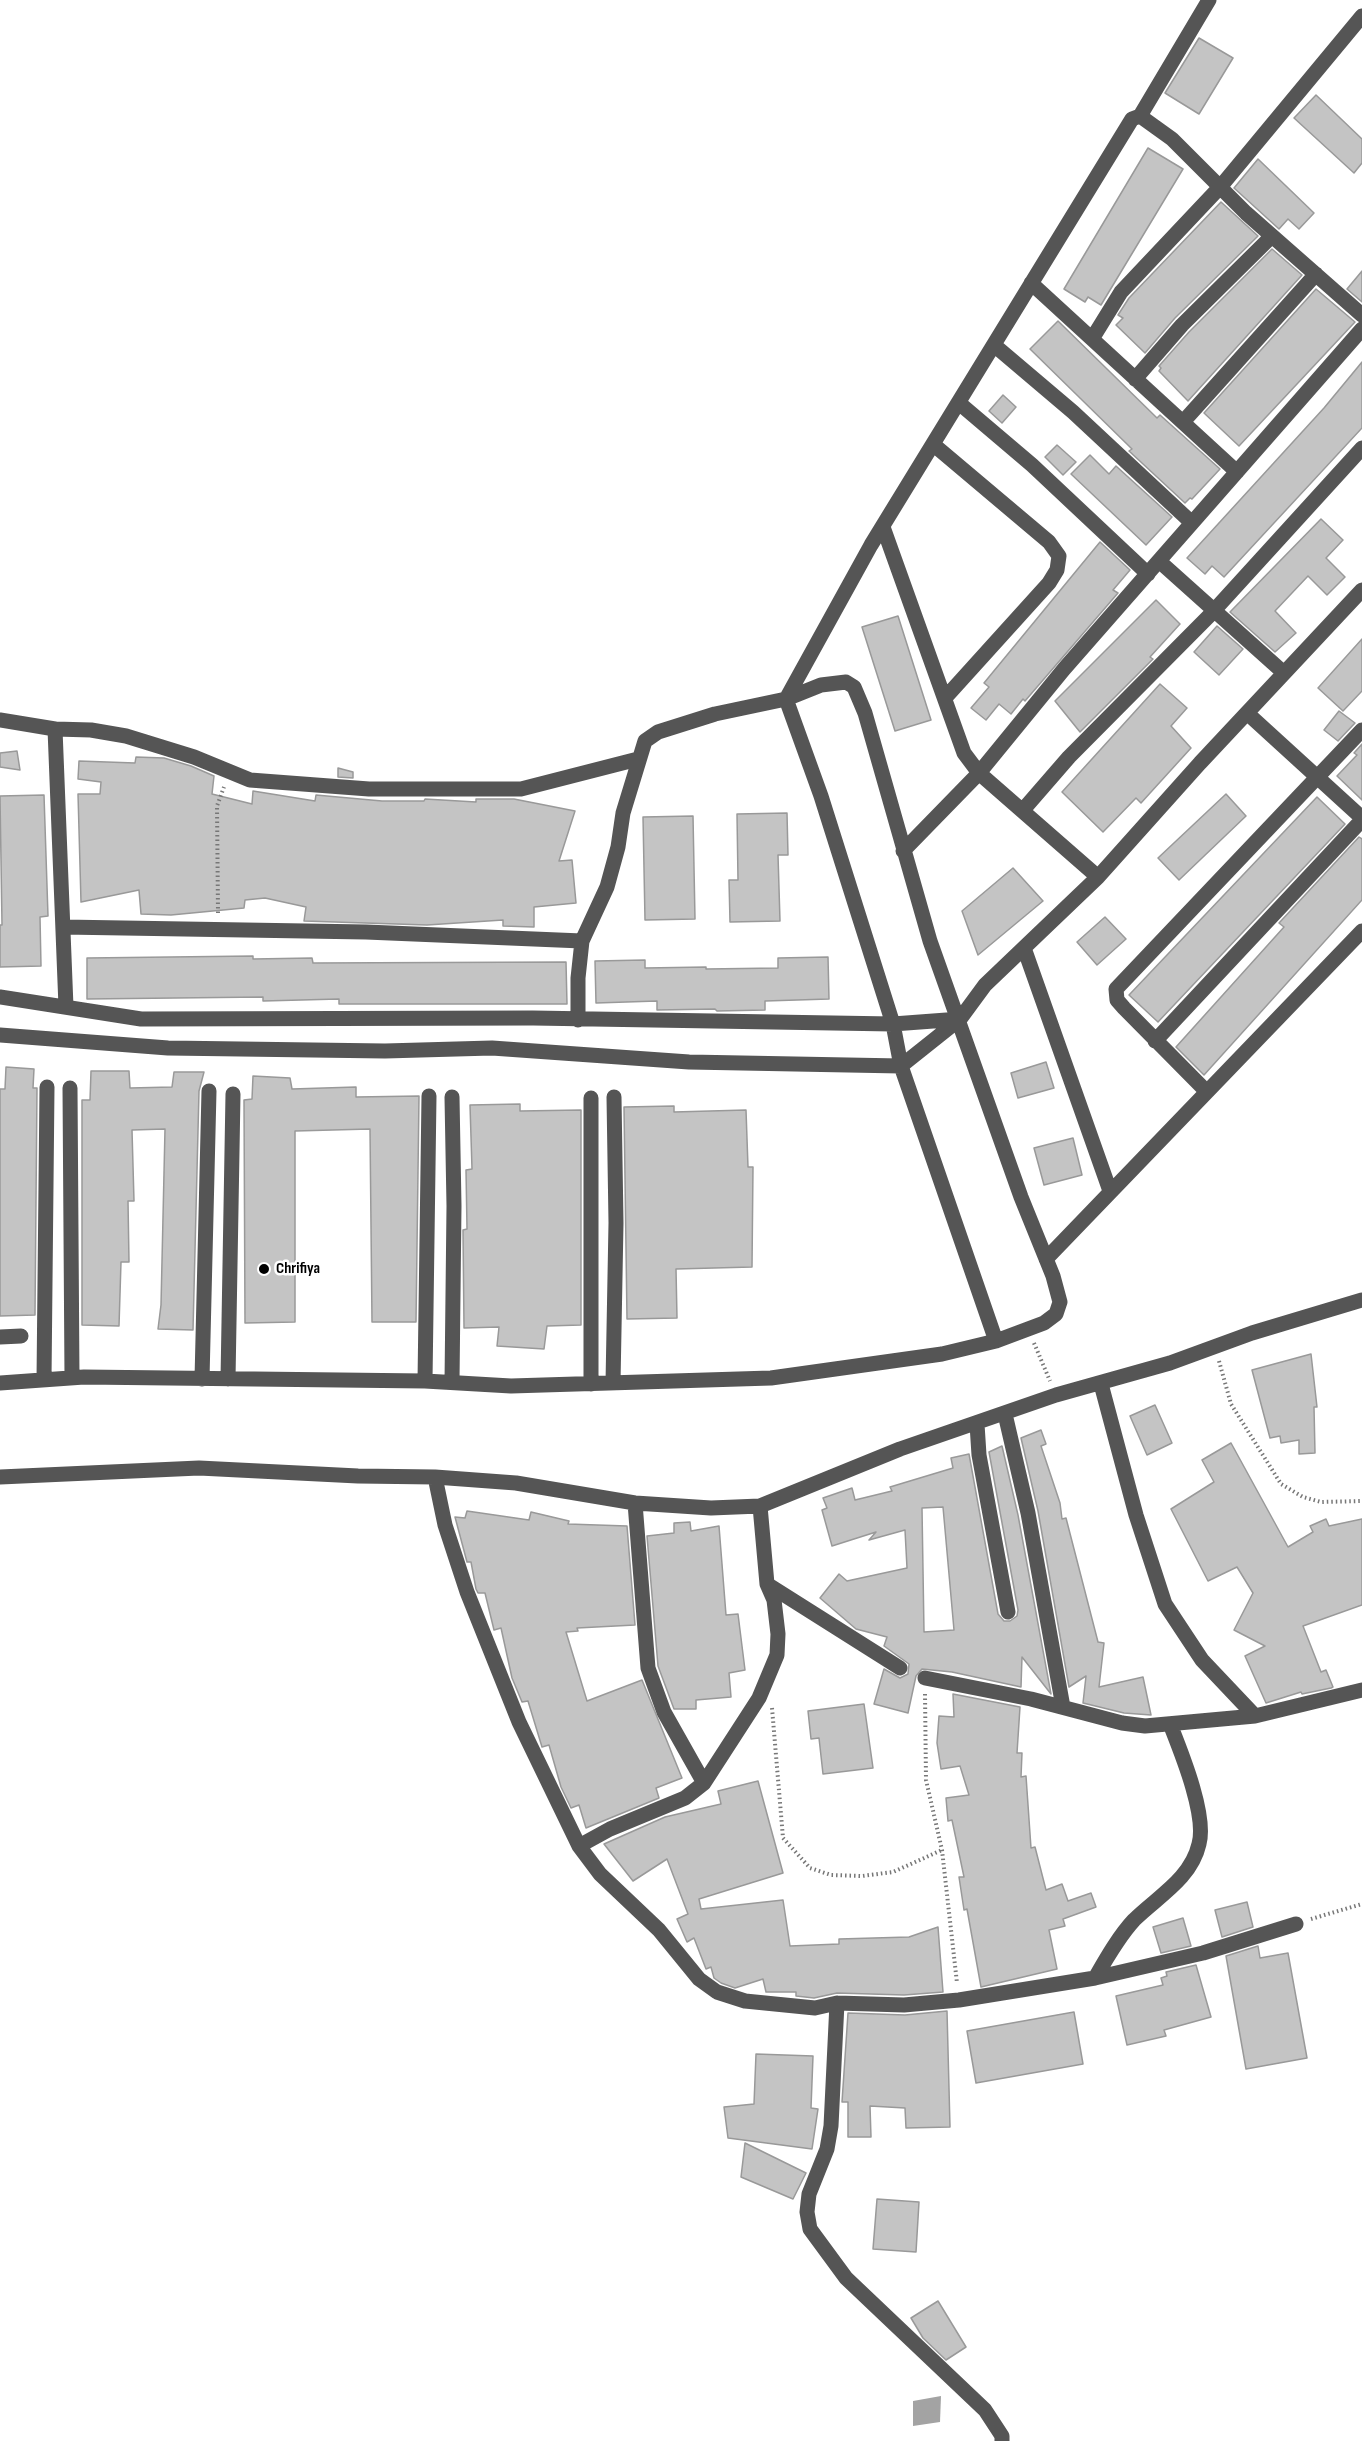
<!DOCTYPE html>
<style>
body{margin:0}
canvas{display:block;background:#fff}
</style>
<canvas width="1362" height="2441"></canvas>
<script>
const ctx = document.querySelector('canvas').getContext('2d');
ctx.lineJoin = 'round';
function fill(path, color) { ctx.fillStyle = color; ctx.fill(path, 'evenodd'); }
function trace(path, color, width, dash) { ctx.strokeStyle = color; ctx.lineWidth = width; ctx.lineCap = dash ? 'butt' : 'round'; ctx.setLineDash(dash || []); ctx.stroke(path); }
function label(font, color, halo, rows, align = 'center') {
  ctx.font = font + ' "Sofia Sans Condensed",sans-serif'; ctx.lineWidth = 5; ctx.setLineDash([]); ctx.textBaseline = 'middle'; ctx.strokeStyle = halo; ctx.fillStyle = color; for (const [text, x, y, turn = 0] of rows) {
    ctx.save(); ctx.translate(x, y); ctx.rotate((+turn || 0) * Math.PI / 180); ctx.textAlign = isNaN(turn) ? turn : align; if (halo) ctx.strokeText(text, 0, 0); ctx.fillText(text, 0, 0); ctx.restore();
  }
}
fill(new Path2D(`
 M941 2396 940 2422 913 2426V2401Z`), '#a3a3a3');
const building = new Path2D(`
 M1199 38 1233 58 1199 114 1165 93Z
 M1316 95 1362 139V163L1354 173 1294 118Z
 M1148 148 1183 169 1101 305 1088 297 1085 302 1064 289Z
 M1258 159 1314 213 1299 229 1288 219 1279 229 1234 188Z
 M1221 202 1258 236 1175 318 1145 353 1116 325 1123 318 1118 315 1129 298Z
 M1272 249 1302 275 1188 401 1159 371 1161 368 1159 366 1189 332Z
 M1362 271V302L1347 289Z
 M1316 289 1355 322 1239 446 1204 413Z
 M1058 321 1157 418 1160 415 1220 469 1192 499 1190 498 1185 503 1129 451 1132 449 1030 349Z
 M1362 362V428L1224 577 1212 566 1205 574 1187 558 1324 408Z
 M1003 395 1016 407 1002 423 989 411Z
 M1057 445 1076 462 1063 475 1045 457Z
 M1090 455 1109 474 1116 466 1172 517 1146 545 1071 474Z
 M1321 519 1343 540 1326 558 1345 577 1327 595 1308 576 1275 611 1296 633 1275 652 1230 612Z
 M1100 542 1130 570 1113 590 1118 593 1025 701 1023 699 1011 714 999 704 986 720 971 708 989 687 984 683Z
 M1156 600 1180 624 1150 657 1153 659 1080 732 1055 701Z
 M898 616 931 720 895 731 862 627Z
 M1217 626 1243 649 1219 675 1194 652Z
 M1362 639V691L1343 711 1318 688Z
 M1160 684 1187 708 1171 726 1191 748 1141 803 1136 798 1103 832 1062 792Z
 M1339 711 1355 723 1338 741 1324 730Z
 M1362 744V800L1337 776 1357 755 1354 753Z
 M17 751 20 770 0 767V753Z
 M136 757 164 758 191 766 214 776 212 794 252 804 253 791 315 801 316 795 382 801H424L425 799 476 802V799H514L575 811 559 861 572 860 576 903 534 907V927L503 926V920L427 925 304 921 306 907 265 898 245 900 244 908 171 915 141 914 139 890 81 902 78 794H100L101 782 78 779 79 761 135 763Z
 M338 768 353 772V778L338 777Z
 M1226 794 1246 816 1179 880 1158 858Z
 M44 795 48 916 40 917 41 966 0 967V925H2L0 796Z
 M1317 797 1345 824 1158 1022 1129 995Z
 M787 813 788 855H778L780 921 730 922 729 880H738L737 814Z
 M693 816 695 919 645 920 643 817Z
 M1359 837 1362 839V900L1204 1075 1176 1047 1284 927 1279 923Z
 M1013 868 1043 901 978 955 962 911Z
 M1105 917 1126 939 1097 965 1077 942Z
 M253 956V959L312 958 313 963 566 962 567 1004H339V999L263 1001V997L87 999V958Z
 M828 957 829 999 765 1001V1010L717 1011 715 1009 657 1010V1001L596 1003 595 961 645 960V968L706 967V969L778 968V958Z
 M1046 1062 1054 1088 1018 1098 1011 1073Z
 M6 1067 34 1069 33 1088H37L35 1315 0 1316V1089H5Z
 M91 1071H129L130 1088 172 1087 174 1072H204L199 1091 193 1330 158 1329 161 1305 165 1129 132 1130 134 1201H128L129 1262H121L119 1326 82 1325V1100H90Z
 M253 1076 290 1078 292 1089 356 1087V1097L419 1096 416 1322H372L370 1129 295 1131V1322L245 1323 244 1100 252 1099Z
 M520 1104V1111L581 1110V1325L547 1326 544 1349 497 1346 499 1327 464 1328 463 1230 467 1229 466 1170 472 1169 470 1105Z
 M674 1106V1112L746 1110 748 1167H753L752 1267 676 1269 677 1318 627 1319 624 1107Z
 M1073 1138 1082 1175 1044 1185 1034 1148Z
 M1311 1354 1317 1407H1314L1315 1453 1299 1454V1440L1281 1443 1280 1436 1270 1438 1252 1370Z
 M1155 1405 1172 1443 1147 1455 1130 1416Z
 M1041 1430 1046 1444 1041 1446 1060 1503 1062 1519 1066 1518 1098 1642 1104 1643 1099 1687 1143 1677 1151 1715 1124 1713 1083 1703 1086 1676 1069 1687 1038 1511 1021 1438Z
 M1231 1443 1288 1547 1313 1532 1310 1526 1326 1519 1329 1526 1362 1519V1605L1303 1626 1321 1672 1326 1670 1333 1687 1331 1688 1302 1694 1301 1692 1266 1703 1245 1656 1265 1646 1234 1630 1253 1593 1237 1567 1208 1581 1171 1509 1214 1482 1202 1460Z
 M1002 1446 1018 1515 1051 1694 1022 1657 1021 1687 952 1672 922 1669 916 1676 908 1713 874 1704 884 1669 900 1678 908 1674 909 1664 884 1646 887 1637 856 1629 820 1598 839 1574 847 1581 907 1568 905 1530 869 1540 876 1532 832 1546 822 1510 827 1508 823 1498 852 1488 855 1500 892 1491 890 1487 953 1468 951 1458 969 1454 998 1614 1004 1621H1010L1017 1616 1018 1610 989 1452ZM943 1507 954 1630 924 1632 922 1508Z
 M467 1511 529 1520 531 1512 569 1521 568 1524 627 1526 635 1625 577 1628 578 1631 566 1632 587 1701 642 1680 682 1778 656 1788 659 1798 586 1828 579 1805 571 1808 561 1787 549 1745 542 1747 528 1701 522 1702 512 1678 501 1628 494 1630 485 1593H478L476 1589 471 1562H467L455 1517 465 1518Z
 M690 1522 691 1531 719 1526 726 1615 738 1614 745 1670 729 1673 731 1697 696 1700V1709H674L658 1666 647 1536 674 1533V1523Z
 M953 1694 1020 1707 1017 1753H1022L1021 1777 1026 1776 1031 1848 1035 1847 1046 1890 1062 1884 1068 1901 1091 1893 1096 1907 1063 1919 1065 1926 1049 1930 1057 1969 981 1987 967 1909 964 1910 959 1877H964L952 1820 948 1821 946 1798 969 1795 960 1766 941 1769 937 1743 939 1716 954 1717Z
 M864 1704 873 1768 823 1774 819 1738 811 1739 808 1711Z
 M758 1781 783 1873 699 1899 701 1909 783 1900 790 1946 839 1944V1939L909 1937 938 1927 943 1992 904 1995 837 1993 814 1998 796 1996V1992H766L763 1979 735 1988 721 1983 714 1978 711 1967 706 1969 694 1938 687 1942 677 1919 688 1914 667 1859 633 1881 604 1844 665 1817 721 1804 718 1791Z
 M1247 1902 1253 1927 1222 1937 1215 1910Z
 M1183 1918 1191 1946 1161 1953 1153 1927Z
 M1258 1946 1260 1958 1288 1953 1307 2058 1246 2069 1226 1956Z
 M1196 1965 1211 2017 1164 2030 1166 2036 1127 2045 1116 1996 1163 1985 1161 1978 1167 1976 1166 1972Z
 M947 2011 950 2127 906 2128 905 2108 870 2106 871 2137H848V2102H842L848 2013 905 2015Z
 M1074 2012 1083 2064 976 2083 967 2031Z
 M756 2054 813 2056 811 2108 818 2109 812 2149 728 2138 724 2107 754 2104Z
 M745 2143 806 2173 793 2199 741 2177Z
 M877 2199 919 2202 916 2252 873 2249Z
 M938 2301 966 2347 946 2360 923 2338 911 2318Z`);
fill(building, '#c4c4c4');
trace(building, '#999', 1.5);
trace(new Path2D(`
 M218 913 217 806 224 787
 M1034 1343 1050 1381
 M1219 1361 1231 1404 1281 1484 1303 1497 1321 1502 1362 1501
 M925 1694 926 1780 942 1850 957 1983
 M772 1708 783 1838 810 1868 831 1875 862 1876 893 1872 942 1850
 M1311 1919 1362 1904`), '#777', 4, [1.5, 3]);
trace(new Path2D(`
 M1140 116 1209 0
 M1031 283 1237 472
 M1092 339 1121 292 1221 186 1362 16
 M994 345 1073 412 1192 523
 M1135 379 1182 325 1272 236
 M959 403 1032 465 1148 574
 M1183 422 1316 274
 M934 445 1049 542 1059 556 1057 570 1049 583 945 698
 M883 527 964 753 979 773 1098 877
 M1159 561 1284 673
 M1247 713 1362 818
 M0 720 55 729 66 1007
 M55 729 91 730 126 736 194 757 250 780 369 789H521L638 759
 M1023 810 1069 757 1209 616 1362 448
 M903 851 979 773 1064 669 1362 329
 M63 927 366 932 582 941
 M1024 948 1110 1191
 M0 997 141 1019 533 1018 893 1024 960 1019
 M0 1035 168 1048 385 1051 492 1048 689 1062 901 1066 960 1019 985 985 1098 877 1200 763 1362 590
 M1155 1041 1362 820
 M70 1088 72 1378
 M1207 1092 1124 1008 1117 1000 1116 989 1362 730
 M1046 1259 1362 931
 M0 1337 21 1336
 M996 1341 901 1066 893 1024 821 796 786 699 871 545 1132 119 1140 116 1172 139 1246 213 1362 315
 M202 1379 209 1091
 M228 1379 233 1094
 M44 1380 47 1087
 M425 1381 429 1096
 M452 1382 454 1206 452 1097
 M0 1383 84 1377 425 1381 511 1386 771 1378 942 1354 996 1341 1044 1323 1056 1314 1060 1302 1053 1276 1021 1197 930 941 865 713 854 687 846 682 821 685 786 699 715 714 658 732 645 741 623 813 618 847 607 887 582 941 578 978V1020
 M613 1383 616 1223 614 1097
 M591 1384V1098
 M1101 1384 1136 1515 1165 1604 1202 1660 1255 1716
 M1005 1414 1028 1513 1063 1707
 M977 1424 979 1455 1008 1612
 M0 1477 199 1468 358 1476 435 1477 516 1483 635 1503 711 1508 760 1506 900 1449 1056 1395 1170 1363 1252 1333 1362 1300
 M435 1477 445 1525 467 1592 519 1722 579 1846 600 1874 659 1930 699 1979 717 1992 745 2001 815 2008 837 2003 904 2005 959 2000 1095 1978C1106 1959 1119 1936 1134 1920 1157 1897 1191 1879 1199 1844 1207 1815 1181 1752 1170 1724
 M635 1503 648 1668 664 1712 704 1783
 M767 1584 900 1668
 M925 1678 1031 1699 1122 1723 1145 1726 1255 1716 1362 1690
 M579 1846 610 1829 685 1798 704 1783 759 1698 777 1655 778 1634 774 1600 767 1584 760 1506
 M1095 1978 1203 1953 1296 1924
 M837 2003 831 2126 827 2149 809 2194 807 2212 810 2229 846 2278 985 2410 1002 2436V2441`), '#555', 15);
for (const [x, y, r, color] of [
 [264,1269,6,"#000"]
]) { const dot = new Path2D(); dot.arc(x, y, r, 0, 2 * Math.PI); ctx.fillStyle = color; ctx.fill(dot); trace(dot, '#fff', 2); }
label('bold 16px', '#000', '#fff', [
 ["Chrifiya",276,1269]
], 'left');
</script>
